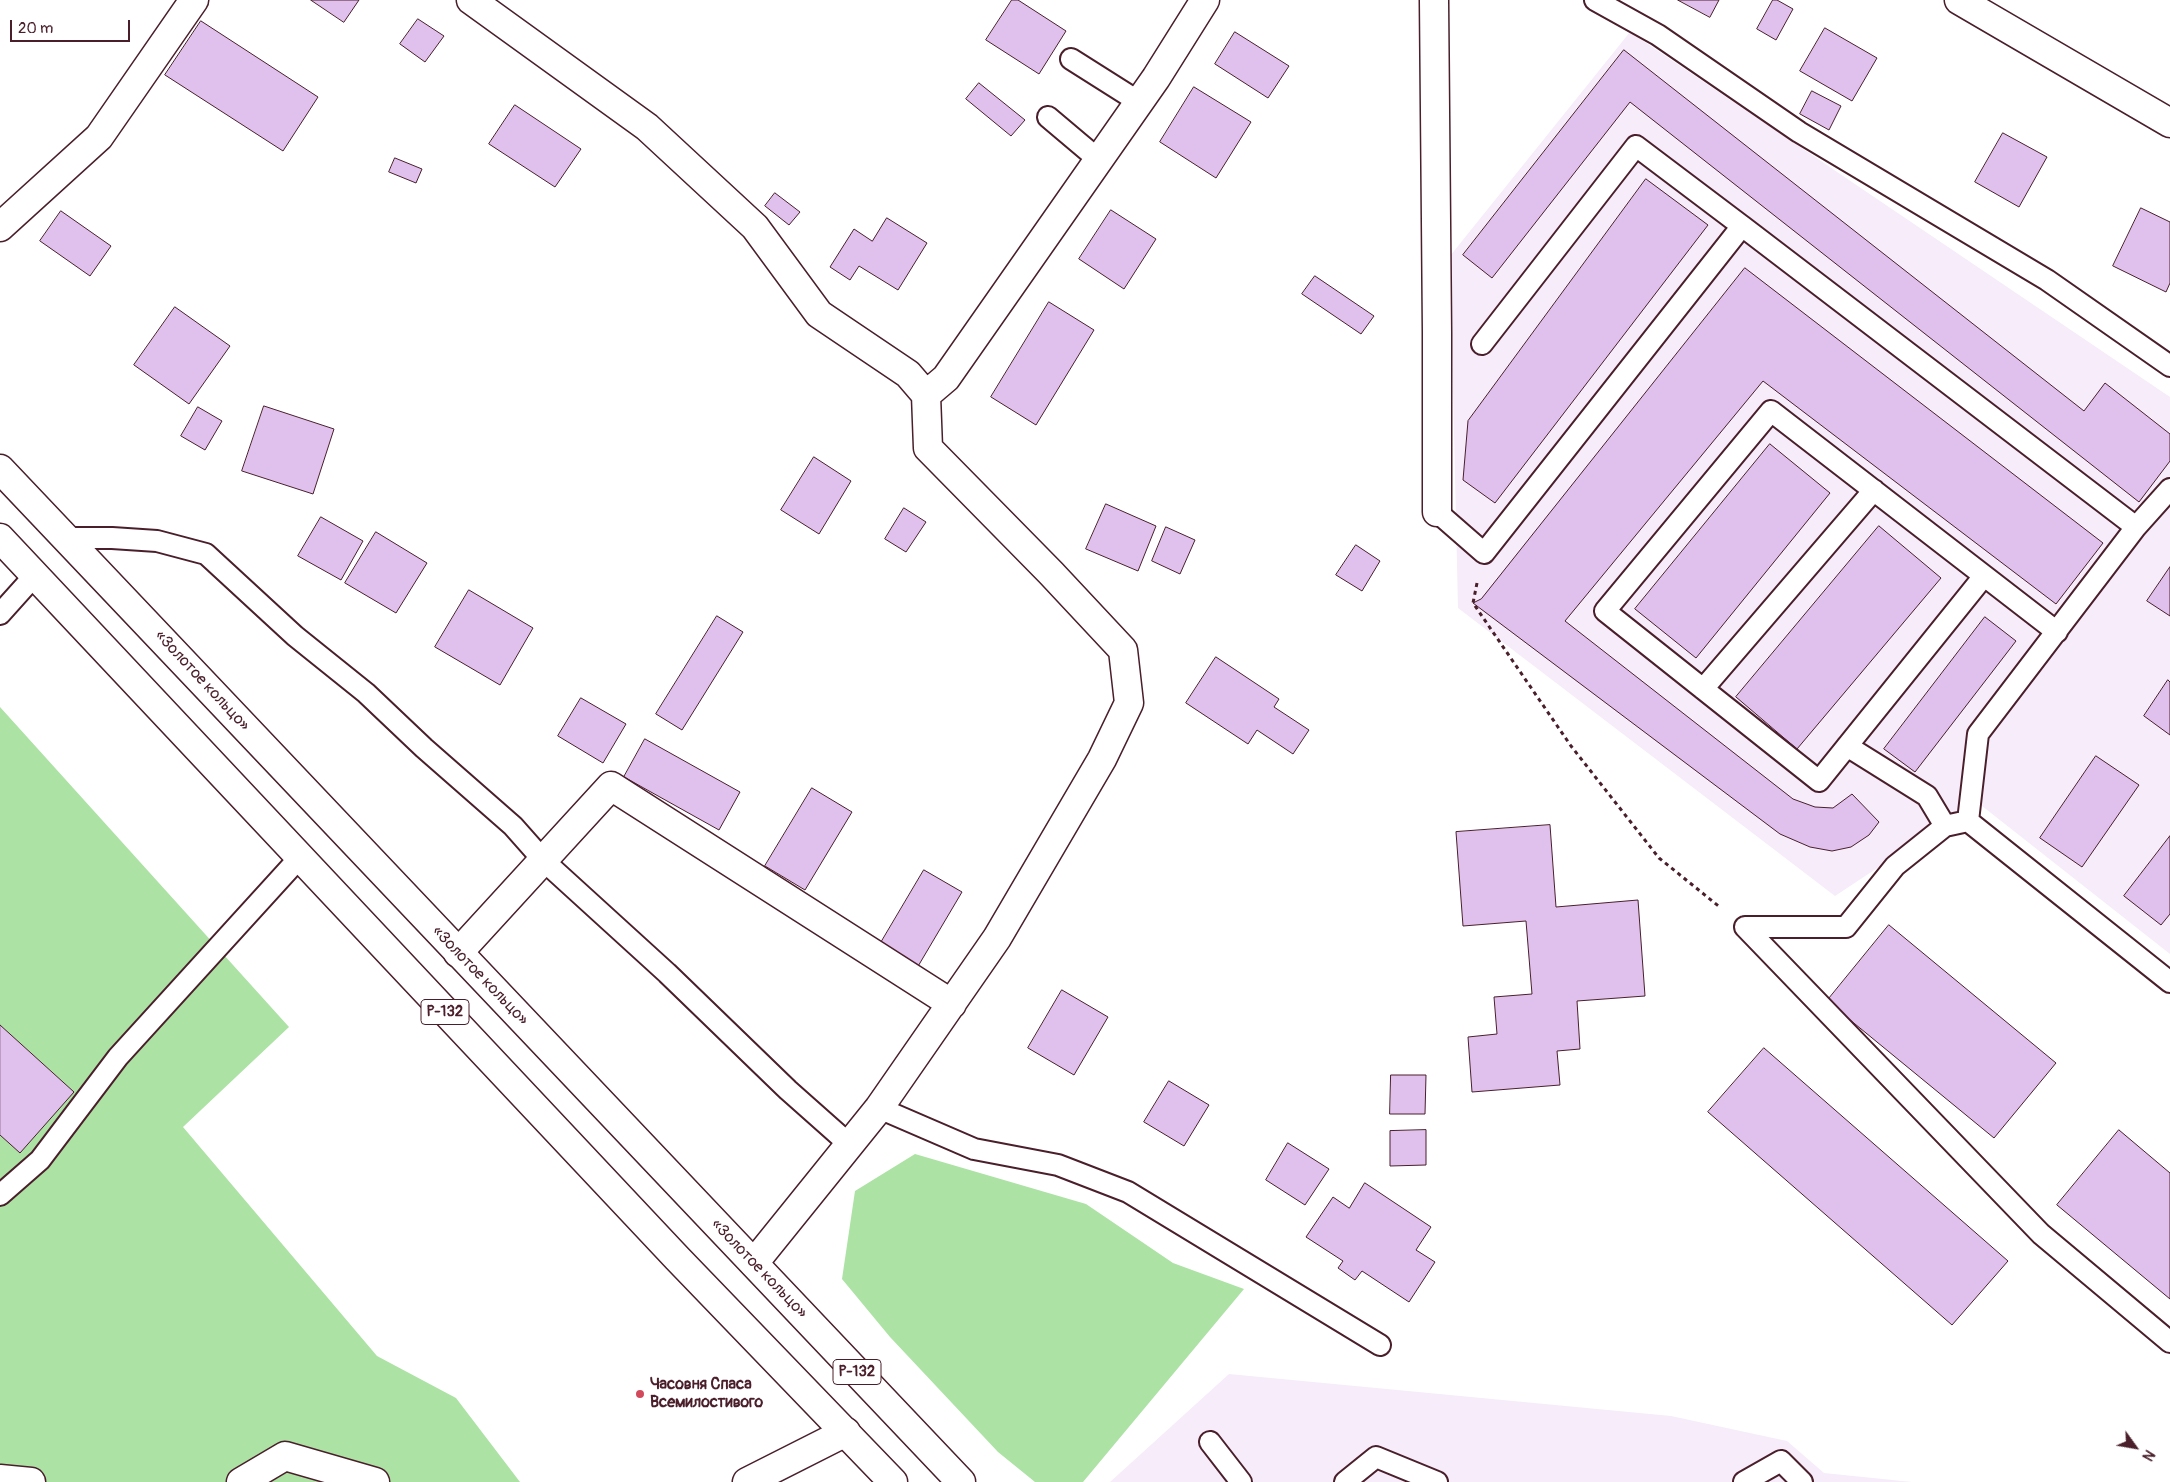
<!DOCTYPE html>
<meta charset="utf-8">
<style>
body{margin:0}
#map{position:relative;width:2170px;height:1482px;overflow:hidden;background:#fff;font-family:Pangolin,sans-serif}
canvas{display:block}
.north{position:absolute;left:2110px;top:1422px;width:50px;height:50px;-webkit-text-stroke:4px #fff;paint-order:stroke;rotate:122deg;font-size:14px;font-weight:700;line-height:20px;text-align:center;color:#4a1f2b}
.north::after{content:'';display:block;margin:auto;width:18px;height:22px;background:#4a1f2b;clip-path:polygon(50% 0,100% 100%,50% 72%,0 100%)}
.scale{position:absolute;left:10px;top:20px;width:120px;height:22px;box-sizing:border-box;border:2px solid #4a1f2b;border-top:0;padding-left:6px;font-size:15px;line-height:18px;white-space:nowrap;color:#4a1f2b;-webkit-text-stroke:4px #fff;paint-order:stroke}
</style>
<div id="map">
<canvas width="2170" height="1482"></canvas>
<div class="north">N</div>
<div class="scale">20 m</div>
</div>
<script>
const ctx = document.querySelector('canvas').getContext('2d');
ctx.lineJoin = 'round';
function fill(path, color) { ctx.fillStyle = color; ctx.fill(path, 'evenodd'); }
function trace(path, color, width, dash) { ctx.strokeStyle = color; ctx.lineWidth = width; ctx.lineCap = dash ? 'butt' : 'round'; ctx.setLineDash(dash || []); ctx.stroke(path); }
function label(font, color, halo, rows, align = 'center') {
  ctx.font = font + ' Pangolin,sans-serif'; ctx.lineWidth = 4; ctx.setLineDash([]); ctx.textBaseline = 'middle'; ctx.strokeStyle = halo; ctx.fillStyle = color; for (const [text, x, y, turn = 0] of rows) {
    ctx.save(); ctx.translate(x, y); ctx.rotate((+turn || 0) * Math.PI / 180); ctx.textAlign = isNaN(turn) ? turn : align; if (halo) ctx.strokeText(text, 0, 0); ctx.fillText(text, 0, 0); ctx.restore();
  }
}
fill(new Path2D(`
 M1630 32 2170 397V954L1977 802 1835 896 1458 608 1450 256Z
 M1229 1374 1671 1416 1787 1441 1824 1473 1912 1482H1110Z`), '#f6ecfa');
fill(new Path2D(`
 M0 707 289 1027 183 1127 377 1356 456 1398 520 1482H0Z
 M915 1154 1086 1204 1173 1263 1244 1289 1083 1482H1035L998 1452 890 1337 842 1279 855 1191Z`), '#ace2a4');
const building = new Path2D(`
 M311 0H359L344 22Z
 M1012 0H1018L1066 31 1039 74 986 40Z
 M1678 0H1719L1710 17Z
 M1773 0H1777L1793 9 1776 40 1757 29Z
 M418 19 444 36 425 62 400 44Z
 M201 21 318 97 283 151 165 75Z
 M1825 28 1877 58 1852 101 1800 71Z
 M1235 32 1289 66 1268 98 1215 64Z
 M1624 50 2084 411 2105 383 2170 434V461L2139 502 1630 102 1492 278 1463 255Z
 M979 83 1025 120 1011 136 966 99Z
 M1194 87 1251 122 1216 178 1160 142Z
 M1812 91 1841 106 1829 130 1800 114Z
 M515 105 581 149 555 187 489 144Z
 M2003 133 2047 157 2019 207 1975 182Z
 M395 158 422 169 416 183 389 172Z
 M1646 179 1708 225 1495 503 1463 480 1468 421Z
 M775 193 800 212 789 225 765 206Z
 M2141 208 2170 222V283L2166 292 2113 266Z
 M1111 210 1156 239 1124 289 1079 259Z
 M61 211 111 246 90 276 40 241Z
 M887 218 927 243 898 290 859 266 850 280 830 267 854 229 872 241Z
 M1745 268 2103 543 2056 604 1763 381 1565 621 1793 799 1815 807 1833 808 1852 794 1879 822 1869 835 1851 847 1832 851 1810 847 1780 834 1473 603 1481 599Z
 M1315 276 1374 316 1361 334 1302 294Z
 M1049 302 1094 330 1036 425 991 397Z
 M175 307 230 346 189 404 134 365Z
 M264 406 334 429 313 494 242 471Z
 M198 407 222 421 205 450 181 436Z
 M1770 444 1830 493 1696 658 1635 609Z
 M814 457 851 481 819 534 781 510Z
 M1106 504 1156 526 1138 571 1086 549Z
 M904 508 926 522 906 552 885 539Z
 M321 517 363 541 341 580 298 556Z
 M1879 526 1941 578 1797 749 1736 697Z
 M1166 527 1195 540 1180 574 1152 561Z
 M376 532 427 563 396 613 345 583Z
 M1356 545 1380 561 1362 591 1336 575Z
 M2170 567V616L2147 601Z
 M469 590 533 628 500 685 435 647Z
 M717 616 743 632 682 730 656 714Z
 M1985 617 2016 641 1915 772 1884 749Z
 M1216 657 1279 699 1274 707 1309 730 1293 754 1257 730 1248 744 1186 703Z
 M2168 680 2170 682V735L2144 716Z
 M581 698 626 724 603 763 558 736Z
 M645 739 740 792 719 830 624 777Z
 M2096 756 2139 785 2082 867 2040 838Z
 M812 788 852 812 805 890 765 866Z
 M1550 825 1556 907 1638 900 1645 996 1577 1001 1580 1049 1557 1051 1560 1085 1472 1092 1468 1037 1497 1034 1494 997 1532 994 1526 921 1463 926 1456 832Z
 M2170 836V914L2161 925 2124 896Z
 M924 870 962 892 917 968 879 946Z
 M1889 925 2056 1063 1994 1138 1827 1001Z
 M1062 990 1108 1017 1074 1075 1028 1048Z
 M0 1025 74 1092 20 1153 0 1135Z
 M1764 1048 2008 1261 1952 1325 1708 1112Z
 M1391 1075H1426L1425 1114H1390Z
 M1169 1081 1209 1105 1184 1146 1144 1122Z
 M1426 1130V1165L1390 1166V1131Z
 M2119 1130 2170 1173V1299L2057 1205Z
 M1288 1143 1329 1169 1305 1205 1266 1180Z
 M1365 1183 1431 1227 1416 1250 1435 1262 1409 1302 1362 1271 1355 1280 1338 1268 1343 1261 1306 1237 1333 1197 1349 1208Z`);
fill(building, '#e0c1ee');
trace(building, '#4a1f2b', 1);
const lane = new Path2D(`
 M1595 0 1658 35 1799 132 2047 280 2170 366
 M1071 59 1139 102
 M1048 117 1099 160
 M1482 344 1636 146 1742 226
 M1437 512 1484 553 1742 226 2136 527 1978 734 1968 821 2170 982
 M2136 527 2170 489
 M67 538H112L157 541 206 554 295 636 366 693 424 748 513 826 544 861 667 973 788 1090 850 1145
 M1984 576 1819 781 1605 611 1771 411 2057 632
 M0 614 35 575
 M1703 689 1874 490
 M1847 746 1927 796 1945 826
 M1745 927 2041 1234 2170 1342
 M1745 927H1846L1895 866 1945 826 1968 821
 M879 1108 974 1149 1058 1165 1128 1192 1380 1345
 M0 1195 40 1160 118 1057 301 856
 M1210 1442 1241 1482
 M1345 1482 1376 1457 1437 1482
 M1744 1482 1781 1461 1802 1482`);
const street = new Path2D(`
 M471 0 647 127 755 227 819 314 908 374 926 395 928 448 1051 573 1123 650 1129 703 1102 759 997 938 879 1108 754 1263
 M1434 0 1437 332V512
 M1959 0 2170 123
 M0 227 99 137 194 0
 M926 395 946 378 1156 78 1205 0
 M458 953 611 786 952 1004
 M0 1479 31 1482
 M241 1482 285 1456 375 1482
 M747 1482 846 1432`);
const highway = new Path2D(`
 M0 469 961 1482
 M0 538 677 1258 893 1482`);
trace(lane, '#4a1f2b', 24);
trace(street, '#4a1f2b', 31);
trace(highway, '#4a1f2b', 31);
trace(new Path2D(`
 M1477 583 1473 603 1571 746 1659 858 1721 908`), '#4a1f2b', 3, [4, 4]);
trace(lane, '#fff', 20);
trace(street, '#fff', 28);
trace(highway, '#fff', 28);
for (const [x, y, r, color] of [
 [640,1394,5,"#d1495b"]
]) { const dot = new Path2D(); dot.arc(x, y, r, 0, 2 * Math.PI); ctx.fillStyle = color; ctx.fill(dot); trace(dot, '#fff', 2); }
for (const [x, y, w] of [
 [445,1012,48],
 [857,1372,48]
]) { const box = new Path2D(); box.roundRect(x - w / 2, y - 12.5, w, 25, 4); ctx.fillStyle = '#fff'; ctx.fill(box); trace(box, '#4a1f2b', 1); }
label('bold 15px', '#4a1f2b', null, [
 ["Р-132",445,1012],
 ["Р-132",857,1372]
]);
label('16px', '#4a1f2b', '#fff', [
 ["«Золотое кольцо»",202,681,47],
 ["«Золотое кольцо»",480,976,46],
 ["«Золотое кольцо»",759,1269,46]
]);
label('bold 16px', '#4a1f2b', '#fff', [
 ["Часовня Спаса",650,1385],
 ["Всемилостивого",650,1403]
], 'left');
</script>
